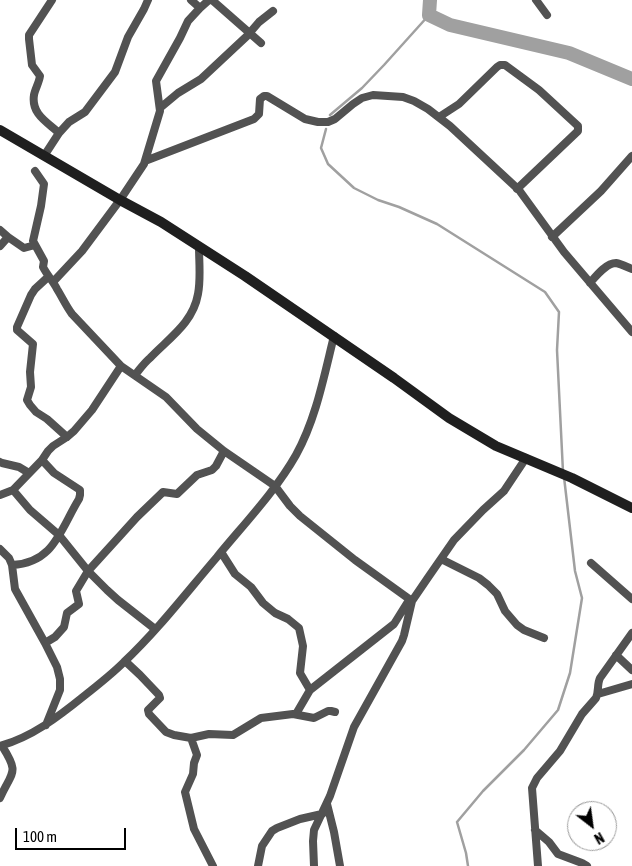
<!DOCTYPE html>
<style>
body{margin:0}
#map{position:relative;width:632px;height:866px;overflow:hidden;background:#fff;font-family:"Asap Condensed",sans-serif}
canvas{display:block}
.north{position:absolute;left:567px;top:801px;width:50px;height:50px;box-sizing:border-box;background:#fff;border:1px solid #999;border-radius:50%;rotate:150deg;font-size:14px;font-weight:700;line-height:20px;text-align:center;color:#000}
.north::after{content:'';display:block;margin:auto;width:18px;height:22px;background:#000;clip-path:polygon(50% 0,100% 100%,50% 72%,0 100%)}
.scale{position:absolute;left:15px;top:828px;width:111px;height:22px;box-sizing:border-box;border:2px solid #000;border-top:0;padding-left:6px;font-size:15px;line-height:18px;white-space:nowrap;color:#000;-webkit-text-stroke:4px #fff;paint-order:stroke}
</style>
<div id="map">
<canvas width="632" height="866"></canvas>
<div class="north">N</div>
<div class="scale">100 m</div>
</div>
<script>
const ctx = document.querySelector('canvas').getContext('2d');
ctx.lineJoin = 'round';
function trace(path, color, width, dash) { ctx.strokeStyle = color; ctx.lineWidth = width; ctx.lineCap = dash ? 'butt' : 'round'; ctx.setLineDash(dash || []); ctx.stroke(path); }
trace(new Path2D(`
 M330 115 362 88 384 65 429 15
 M326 129 321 148 328 164 354 188 378 200 399 207 437 224 545 292 559 312 557 350 563 472
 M468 866 466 853 457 822 483 791 524 750 558 710 570 673 582 598 575 571 564 477`), '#a0a0a0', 2.5);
trace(new Path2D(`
 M430 0 429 15 450 25 569 53 632 79`), '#a0a0a0', 14);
trace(new Path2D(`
 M52 0 29 35V39L32 65 40 76C39 83 35 89 34 95 31 114 47 122 59 133
 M191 0 200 8 209 0
 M212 0 261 43
 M536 0 547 15
 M160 108 178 93 201 79 247 36 259 22 273 11
 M439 117 459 104 497 67 500 65H505L539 90 578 126V131L517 189
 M44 156 59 133 69 122 85 112 115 72 128 37 144 9 148 0
 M145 161 254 119 259 114 260 99 264 96H267L305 119 318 122H328L335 119 353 104 362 98 373 95 403 97 414 101 428 109 450 126 519 190 564 252 632 332
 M35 171 44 184 41 206 33 241 44 261 43 267C47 275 53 281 57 289 62 297 66 306 72 314L121 366 166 397 197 429 224 451 275 486 290 506 300 516 355 560 412 601
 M0 230 8 237
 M552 237 601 191 632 156
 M0 246 8 237 24 248 35 245
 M48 277 35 289 31 295 17 327V330L33 344 30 372 31 387 27 400 30 405 36 412 47 419 67 437
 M53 282 82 251 120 200 144 164 160 111 156 81 180 38 188 21 200 8
 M590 283C596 276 606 263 616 263 621 264 627 267 632 269
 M135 375C140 369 144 363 150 358 169 338 193 323 198 294 201 279 199 262 199 247
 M0 462 2 463 19 467 29 473
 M13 490 30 510 59 535 88 571 107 590 118 600 155 629
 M0 495 13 490 42 460 48 451 53 446 67 437 74 431 92 410 121 366
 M0 549 9 558 12 565 15 589 45 643 57 667 60 679V690L46 725
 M221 552 235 574 251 587 263 603 275 613 288 619 299 628 303 646 300 673 310 690
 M441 559 479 578 488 585 497 594 505 611 517 625 524 630 544 638
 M591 563 632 599
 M12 565C54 563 60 530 79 499L80 495V490L54 473 42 460
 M45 643 55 637 64 627 67 613 79 604 76 591 88 571 118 538 137 517 163 492 177 494 197 475 212 470 216 466 224 451
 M616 655 632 670
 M125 661 140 675 159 695 160 698 148 710 149 714 166 732 174 735 191 738 209 734 233 735 261 718 293 714 314 718 328 711H331L335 712
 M598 694 632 684
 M296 714 310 690 394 624 409 600
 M191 738 197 755 194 763 193 774 185 792 194 829 213 866
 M0 746C32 737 58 717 84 696 98 685 112 674 124 662 158 630 187 592 217 557 244 524 275 492 296 455 316 419 324 376 334 336
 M0 798C12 771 20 774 2 746
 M327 804 334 832 340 866
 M535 830 549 842 558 854 582 863 587 866
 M258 866 262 846 272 831 277 828 300 819 322 814
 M314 866 313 841 314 830 330 796 354 727 402 641 404 635 412 601 427 579 454 540 483 510 504 491 526 458
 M538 866 532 788 537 778 560 751 582 714 596 698C599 691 597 684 600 678L632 633`), '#525252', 8);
trace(new Path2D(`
 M0 130 120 200 161 222 245 276 394 378 449 418 496 446 572 478 632 508`), '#1f1f1f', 10);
</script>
